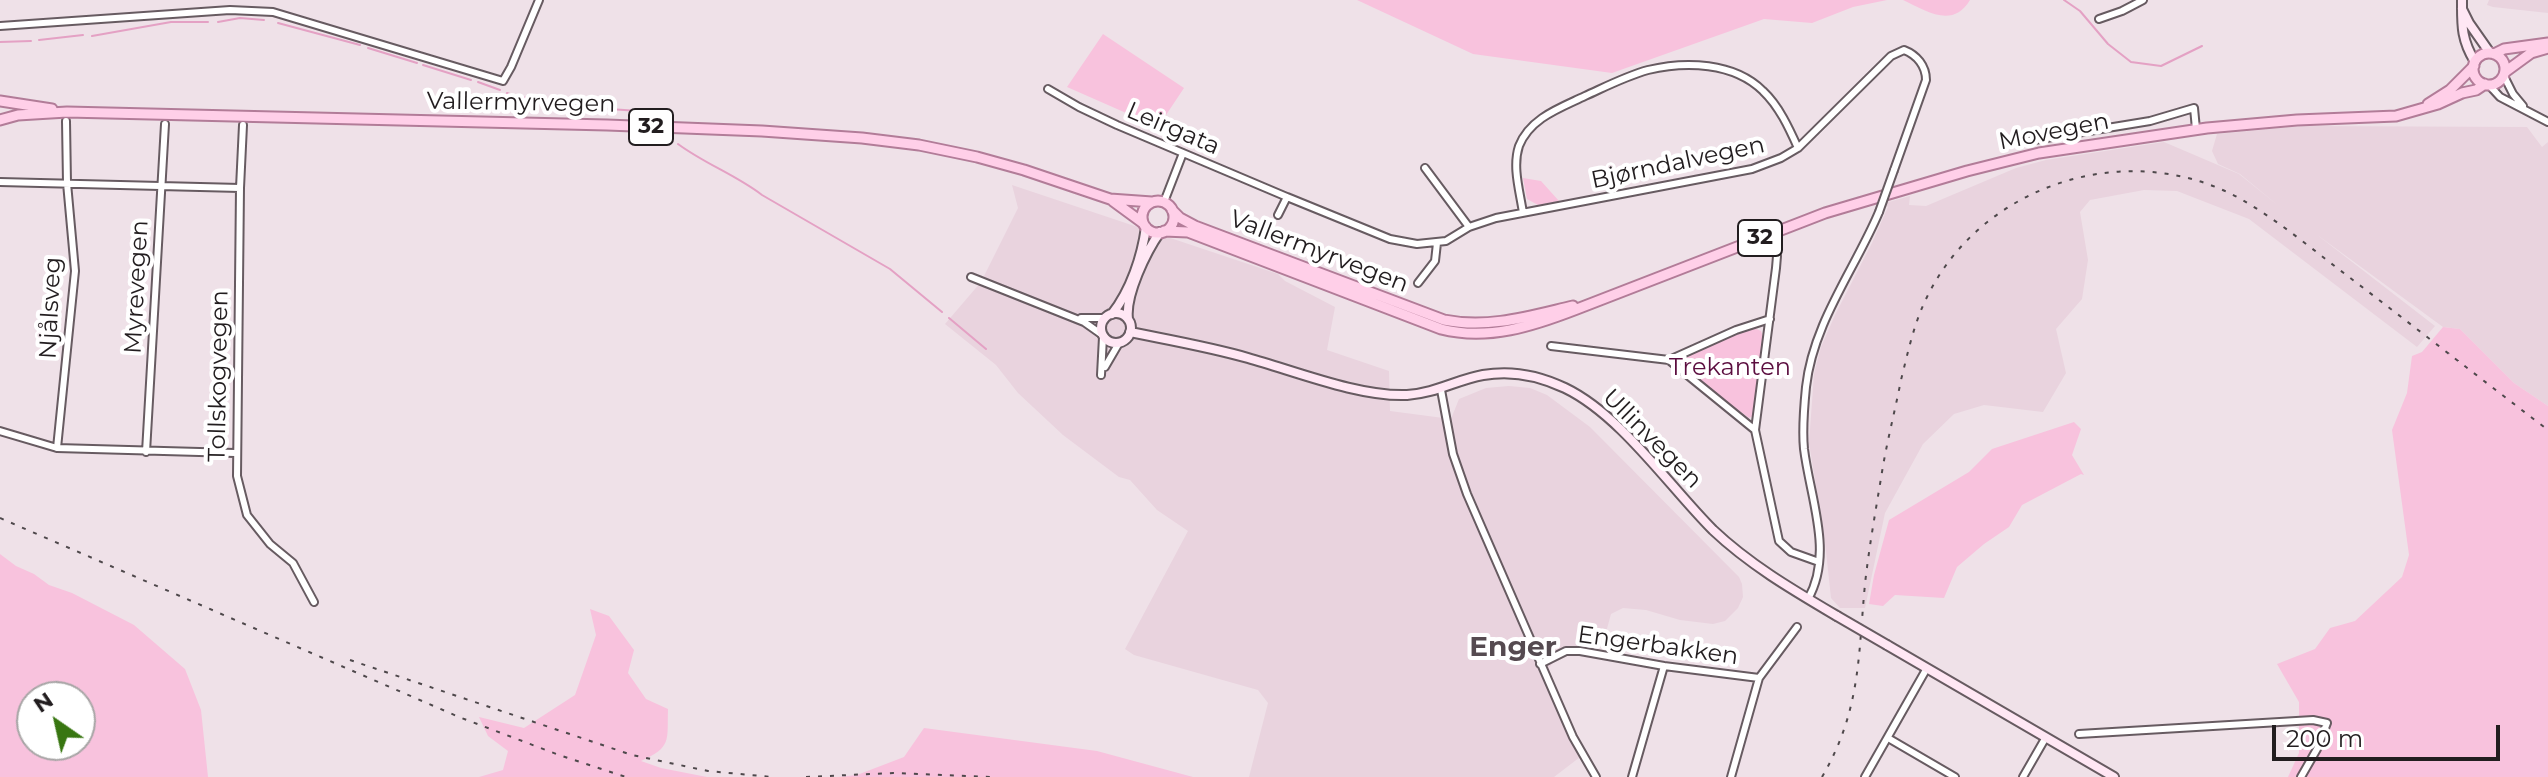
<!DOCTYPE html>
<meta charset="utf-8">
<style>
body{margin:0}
#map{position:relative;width:2548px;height:777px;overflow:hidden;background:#efe1e8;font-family:Montserrat,sans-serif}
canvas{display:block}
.north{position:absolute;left:16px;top:681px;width:80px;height:80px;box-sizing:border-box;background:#fff;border:2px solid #a7a5a5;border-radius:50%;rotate:326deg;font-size:22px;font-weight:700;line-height:32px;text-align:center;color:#221d1f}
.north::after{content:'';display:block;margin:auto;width:28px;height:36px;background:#387611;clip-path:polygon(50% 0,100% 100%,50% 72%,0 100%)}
.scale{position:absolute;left:2272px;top:725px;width:228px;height:36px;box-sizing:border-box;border:4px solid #221d1f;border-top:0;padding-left:10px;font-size:24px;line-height:28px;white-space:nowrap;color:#221d1f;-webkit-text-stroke:6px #fff;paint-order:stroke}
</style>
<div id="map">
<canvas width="2548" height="777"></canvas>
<div class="north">N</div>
<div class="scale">200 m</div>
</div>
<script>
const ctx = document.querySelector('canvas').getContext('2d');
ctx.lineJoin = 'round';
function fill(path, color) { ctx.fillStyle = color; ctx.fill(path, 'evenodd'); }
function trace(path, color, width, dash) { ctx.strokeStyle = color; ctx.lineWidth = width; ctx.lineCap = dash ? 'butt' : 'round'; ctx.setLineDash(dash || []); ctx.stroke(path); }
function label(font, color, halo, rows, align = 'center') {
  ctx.font = font + ' Montserrat,sans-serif'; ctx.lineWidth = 8; ctx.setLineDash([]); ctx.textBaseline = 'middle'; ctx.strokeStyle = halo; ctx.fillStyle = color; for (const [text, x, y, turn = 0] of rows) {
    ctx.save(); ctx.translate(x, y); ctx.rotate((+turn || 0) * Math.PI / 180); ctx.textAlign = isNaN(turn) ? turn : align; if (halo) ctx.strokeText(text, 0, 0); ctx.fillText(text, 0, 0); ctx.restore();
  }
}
fill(new Path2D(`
 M2489 0H2548V13L2493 7 2487 5Z
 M2302 126 2527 127 2542 147 2548 142V406L2514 383 2460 329 2443 327 2316 234 2435 326 2417 347 2249 219 2177 191 2144 190 2090 200 2080 212 2088 260 2082 299 2056 329 2066 373 2043 412 1984 405 1954 414 1923 444 1885 513 1865 608H1840L1831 598 1825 542 1809 443 1814 374 1821 347 1835 315 1872 243 1888 207 1885 203 1910 196 1909 205 1926 206 2016 168 2046 160 2164 142 2239 174 2280 207 2240 174 2218 164 2212 151 2217 134Z
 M1012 185 1278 274 1285 281 1335 307 1327 350 1389 371 1390 411 1451 419 1459 399 1486 388 1509 386 1530 388 1547 395 1590 427 1739 577 1742 584 1743 597 1738 608 1725 621 1713 624 1680 620 1646 610 1623 608 1611 614 1605 636 1598 642 1555 660 1549 668 1550 675 1584 754 1554 777H1249L1268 703 1258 690 1134 655 1125 649 1188 531 1157 510 1130 480 1119 477 1063 435 1018 393 996 365 945 324 981 282 1018 208Z`), '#e9d3de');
fill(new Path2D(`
 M1357 0H1887L1853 7 1812 23 1764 19 1612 73 1473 54Z
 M1903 0H1970C1953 29 1926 11 1903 0Z
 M1103 34 1184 88 1158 127 1067 87Z
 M1523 178 1541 181 1559 201 1538 205 1527 199Z
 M1752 327 1761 331 1764 340 1755 415 1749 418 1684 370 1681 362 1684 356Z
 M2443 327 2460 329 2514 383 2548 406V777H2288L2299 753V702L2277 664 2315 649 2330 628 2355 621 2402 577 2409 555 2392 430 2407 393 2412 356 2422 352Z
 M2074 422 2081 429 2072 455 2084 475 2081 474 2022 505 2009 527 1984 544 1957 567 1944 598 1895 595 1883 606 1869 604 1874 575 1889 520 1969 472 1992 449Z
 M0 554 16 566 34 574 49 585 72 593 134 625 185 669 201 710 208 777H0ZM32 697H80V745H32Z
 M590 609 609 616 634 650 628 673 646 699 668 709C667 741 672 747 641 761L661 768 707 777H479L503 770 508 751 488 736 479 717 524 728 575 695 596 635Z
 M924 728 1097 751 1193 777H838L857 775 904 757Z`), '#f8c2dd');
trace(new Path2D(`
 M2064 0 2080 11 2108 44 2131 62 2161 66 2202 46
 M218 22 240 18 264 20
 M278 23 360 45
 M92 36 171 22H208
 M39 40 83 35
 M0 42 31 41
 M368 48 417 63
 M423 65 471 80
 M478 82 500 90
 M507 93 519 97 579 103 595 108 653 112
 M678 144C705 164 736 175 762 195L890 269 942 312
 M949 318 986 349`), '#e4a1c4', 2);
const minor = new Path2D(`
 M2099 19 2122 11 2143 0
 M0 26 230 10 273 12 503 81 511 67 539 0
 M2504 76 2513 94 2523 106
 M2489 85 2500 97 2548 122
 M1048 89 1079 107 1117 125 1287 197
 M243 125 240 188 237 476 247 515 270 544 293 563 314 602
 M2028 141 2150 121 2194 108 2196 129
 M1425 168 1469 227
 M0 182 240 188
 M1164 202 1183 153
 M1523 213C1520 192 1512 167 1519 146 1530 118 1560 108 1585 96 1605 87 1626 76 1648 70 1685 61 1734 62 1763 91 1779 106 1789 128 1798 148
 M1278 215 1287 197 1390 239 1417 244 1446 241 1469 227 1496 218 1752 169 1781 158 1798 148 1891 56 1904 50C1917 55 1926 66 1926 80L1894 170
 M1773 248 1777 256 1776 268 1755 430 1779 541 1791 552 1819 562
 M971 277 1084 322 1101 334
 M1418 283 1435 261 1437 243
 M1081 318H1105
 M1551 346 1669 360 1736 330 1770 319
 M1669 360 1755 430
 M1105 367 1119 343
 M1101 375 1103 337
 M1441 390 1453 454 1467 494 1573 737 1596 777
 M0 431 57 448 235 453
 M57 448 75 271 67 183 66 121
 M146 452 165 124
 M1808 599C1834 553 1810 498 1804 449 1802 429 1804 407 1806 387 1813 323 1855 269 1879 212
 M1540 664 1566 651H1580L1664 666 1759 678
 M2079 734 2313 720 2327 723 2317 749 2301 777
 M1888 738 1955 777
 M1632 777 1664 666
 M1731 777 1759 678 1797 627
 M1865 777 1927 668
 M2023 777 2046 737`);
const secondary = new Path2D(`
 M2462 0C2462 25 2461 39 2475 62
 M2462 9 2469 23 2490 53
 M1101 328a15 15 0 1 1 30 0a15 15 0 1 1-30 0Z
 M1112 314C1131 290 1142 256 1146 227
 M1128 319C1125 295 1146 252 1160 232
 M1130 332C1169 340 1210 347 1248 358 1295 371 1359 397 1407 395 1436 393 1456 380 1483 375 1511 370 1540 376 1565 388 1621 415 1669 486 1713 530 1750 565 1793 590 1837 616
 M1887 645 2114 777`);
const primary = new Path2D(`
 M2473 69a16 16 0 1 1 32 0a16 16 0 1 1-32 0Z
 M2494 54 2504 49 2548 43
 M2505 72 2531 53 2548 48
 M0 101 52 109
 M2428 104 2450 90 2474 66
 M0 120 18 115 67 112 607 125 762 131 862 138 919 145 977 157 1024 170 1110 199 1152 202
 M1113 201 1143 223
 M1142 217a16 16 0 1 1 32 0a16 16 0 1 1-32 0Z
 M1172 210 1180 218 1195 226 1444 320C1489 329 1530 316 1573 306
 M1164 231 1188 232 1441 329C1488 341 1533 326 1577 309L1825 213 1967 171 2039 153 2207 128 2297 120 2396 116 2438 104 2462 93 2476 90 2485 84`);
trace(minor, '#675b61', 10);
trace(secondary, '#675b61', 12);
trace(primary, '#b27c98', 13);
trace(minor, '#fff', 6);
trace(secondary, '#ffe7f4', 8);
trace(primary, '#ffcfe8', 9);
trace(new Path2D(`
 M0 518 459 717 559 755 626 777
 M350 660 632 755 708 771 772 777
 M806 777 893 773 990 777
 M1822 777C1861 710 1858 657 1865 584 1869 547 1876 509 1882 472 1887 441 1895 411 1901 380 1908 352 1914 323 1927 297 1982 184 2127 138 2237 197 2277 219 2313 250 2349 277 2416 328 2481 379 2548 430`), '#4e484b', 2, [4, 8]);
const minorBridge = new Path2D(`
 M1879 212 1894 170`);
const secondaryBridge = new Path2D(`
 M1837 616 1887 645`);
trace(minorBridge, '#675b61', 10, []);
trace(secondaryBridge, '#675b61', 12, []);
trace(minorBridge, '#fff', 6);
trace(secondaryBridge, '#ffe7f4', 8);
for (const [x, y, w] of [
 [651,127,44],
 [1760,238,44]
]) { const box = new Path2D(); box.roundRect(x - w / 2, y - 18, w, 36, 6); ctx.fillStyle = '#fff'; ctx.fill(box); trace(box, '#221d1f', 2); }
label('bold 22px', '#221d1f', null, [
 ["32",651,127],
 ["32",1760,238]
]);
label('24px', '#221d1f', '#fff', [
 ["Vallermyrvegen",521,103,1],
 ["Leirgata",1173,129,23],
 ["Movegen",2054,132,-11],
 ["Bjørndalvegen",1678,163,-12],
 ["Vallermyrvegen",1319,252,21],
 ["Myrevegen",137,287,-87],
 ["Njålsveg",51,308,-87],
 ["Tollskogvegen",219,376,-89],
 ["Ullinvegen",1652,439,45],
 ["Engerbakken",1658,646,8]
]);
label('24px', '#5b0d3f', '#fff', [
 ["Trekanten",1730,368]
]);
label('bold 28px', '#554a50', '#fff', [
 ["Enger",1513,648]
]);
</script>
